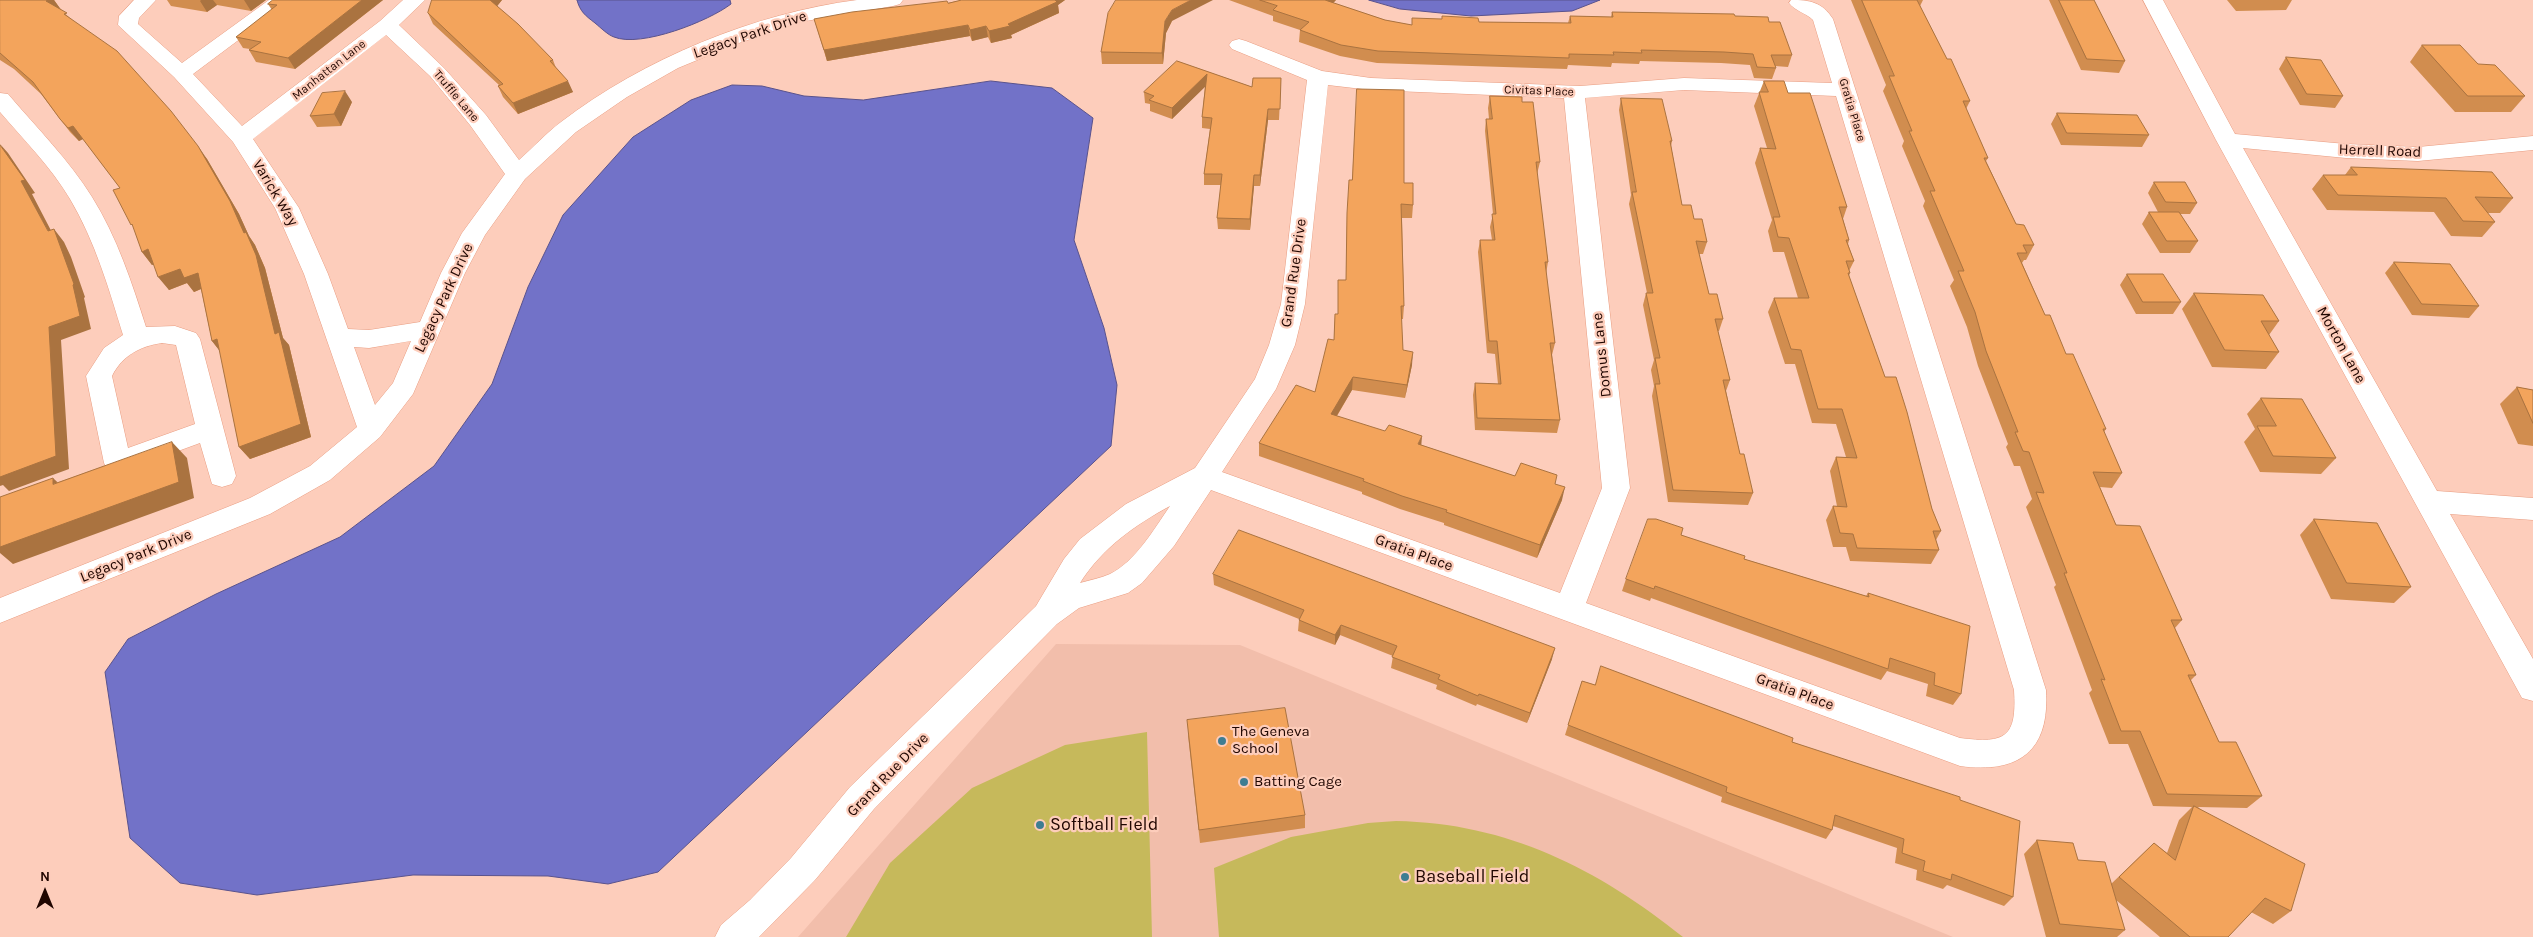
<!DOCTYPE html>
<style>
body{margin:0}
#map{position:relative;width:2533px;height:937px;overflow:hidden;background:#fdcdbb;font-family:Karla,sans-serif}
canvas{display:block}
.north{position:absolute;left:20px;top:867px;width:50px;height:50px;-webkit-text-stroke:4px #fdcdbb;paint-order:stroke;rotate:0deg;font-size:14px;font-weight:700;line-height:20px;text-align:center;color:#200600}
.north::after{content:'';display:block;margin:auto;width:18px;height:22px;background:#200600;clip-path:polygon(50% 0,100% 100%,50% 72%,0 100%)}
</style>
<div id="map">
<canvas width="2533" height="937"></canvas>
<div class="north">N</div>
</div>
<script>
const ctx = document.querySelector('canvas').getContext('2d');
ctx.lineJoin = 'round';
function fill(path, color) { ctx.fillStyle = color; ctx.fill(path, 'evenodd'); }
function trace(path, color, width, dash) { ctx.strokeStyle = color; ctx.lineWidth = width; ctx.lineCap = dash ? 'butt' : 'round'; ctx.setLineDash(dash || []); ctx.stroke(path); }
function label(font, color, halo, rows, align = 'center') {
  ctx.font = font + ' Karla,sans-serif'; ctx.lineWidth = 4.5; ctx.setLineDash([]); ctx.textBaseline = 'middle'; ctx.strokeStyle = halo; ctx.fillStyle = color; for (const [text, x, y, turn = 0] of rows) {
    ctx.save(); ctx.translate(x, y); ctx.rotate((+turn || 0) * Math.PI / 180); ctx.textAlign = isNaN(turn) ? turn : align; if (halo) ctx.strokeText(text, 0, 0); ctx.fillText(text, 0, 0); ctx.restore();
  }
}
fill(new Path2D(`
 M1056 644 1240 645 1953 937H798Z`), '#f2beab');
fill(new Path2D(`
 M1147 732 1152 937H846L890 863 972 788 1065 745Z
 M1396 821C1508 823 1598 869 1683 937H1219L1214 868 1291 837 1368 823Z`), '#c6b95b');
const water = new Path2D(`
 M577 0H730L731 4C709 21 641 48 614 37 608 35 601 28 595 23 586 16 580 12 577 0Z
 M1369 0H1600L1572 11 1471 16 1400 9Z
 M991 81 1052 88 1093 118 1074 240 1104 328 1117 385 1111 446 658 872 608 884 548 876 413 875 257 895 180 883 130 838 105 672 128 639 216 594 340 537 434 466 492 384 528 287 563 215 633 137 691 100 732 85 762 86 804 96 863 100Z`);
fill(water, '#7272c8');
trace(water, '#59528c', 1);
const minor = new Path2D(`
 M134 0H156L139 18 138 24 182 63 269 0H292L193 74 242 126 380 21 403 0H425L399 25 444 68 486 115 519 160C533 148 546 133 561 122 643 59 755 13 857 0 872 0 888 0 903 0L900 4 893 6 800 22 736 44 678 68 627 97 576 132 525 179 485 235 465 273 413 394 380 437 330 480 270 514 0 623V598L250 498 310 466 357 427 304 274 275 208 233 142 174 77 118 25 119 16ZM386 35 430 76 470 125 505 174 462 233 441 273 420 322 369 330 348 329 328 274 299 208 253 139ZM411 341 393 383 375 405 354 347 369 348Z
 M1791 0C1810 0 1822 2 1833 19L2046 690C2050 751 2019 774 1960 766L1211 490 1174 546 1142 583 1128 593 1079 608 1057 624 874 809 815 880 759 937H715L721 925 750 900 791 858 850 787 1036 606 1064 559 1080 539 1126 504 1195 468 1255 379 1269 345 1281 304 1307 80 1232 49 1229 45 1232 41 1239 39 1246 41 1322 71 1371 78 1580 86 1684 78 1832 83 1813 20C1806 13 1795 11 1789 3ZM1328 85 1371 90 1564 98 1602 488 1560 593 1222 472 1276 389 1295 345 1305 304ZM1684 90 1836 96 2014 690C2017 737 2006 744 1960 738L1586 603 1630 488 1585 98ZM1170 506C1154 529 1136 561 1110 574 1101 578 1090 580 1080 583 1102 548 1135 525 1170 506Z
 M2143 0H2163L2235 134 2346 144 2418 147 2533 136V150L2418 161 2346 158 2243 148 2437 491 2533 498V520L2450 514 2533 659V701L2522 698 2216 140Z
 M0 93 8 94C37 128 69 160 92 197 117 237 132 283 146 327L175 326 196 333 200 339 236 476 232 484 222 487 212 484 200 443 137 466 131 464 128 470 118 473 108 470 104 463 86 376 104 348 123 335C109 289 95 241 70 199 51 167 24 140 0 112ZM162 343 176 345 195 424 128 448 112 376C122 356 140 346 162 343Z`);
trace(minor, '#e89c80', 1);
fill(minor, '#fff');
fill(new Path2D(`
 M0 0H54L61 10 71 19 207 159 239 214 249 236 255 245 265 268 283 338 289 345 311 437 250 459 239 447 220 351 212 341 201 289 194 292 187 283 169 290 154 264 152 265 142 252 120 188 83 139 79 141 70 132 41 94 14 69 0 60Z
 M167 0H266L251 11 217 5 207 12 171 6Z
 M273 0H383L295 69 256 62 249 50 250 49 243 48 236 37 272 10 268 4Z
 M432 0H502L497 6 553 60 556 68 573 92 518 114 503 97 498 86 499 85 433 24 428 13Z
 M962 0H1065L1058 5 1059 13 1011 35 1012 38 991 43 988 37 972 41 970 36 827 61 814 19 948 3Z
 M1229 0H1336L1333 3 1385 20 1411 25 1479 22 1568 23 1570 16 1611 17 1612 12 1735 16 1769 22 1792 55 1788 67 1775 66 1776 68 1772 79 1754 78 1750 65 1721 63 1640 61 1639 64 1612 63 1611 67 1568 65 1567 69 1377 63 1340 56 1299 42 1300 30 1273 21V16Z
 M1851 0H1923L1920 6 1947 59 1970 101 1966 109 1988 158 1986 161 2016 224 2034 245 2026 260H2024L2022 263 2045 315 2106 429 2104 432 2122 473 2112 488 2100 487 2116 525 2182 620 2175 628 2196 675 2191 680 2219 742 2262 796 2247 808 2198 807 2291 911 2273 924 2251 912 2228 937H2160L2116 900 2125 930 2117 937H2046L2024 854 2037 840 2078 860 2111 884 2154 843 2167 853 2179 820 2192 807 2153 806 2128 744H2109L2089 693 2092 690 2054 587 2056 585 2026 507 2032 499 2020 466H2014L2006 447 2008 444 1978 366 1967 327 1950 286 1954 280 1923 206 1925 201 1902 146 1904 141 1883 91 1886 85Z
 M2049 0H2094L2125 61 2119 73 2081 70Z
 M2227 0H2292L2286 10 2236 11Z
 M1172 21 1166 33 1163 64H1102L1101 52Z
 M2422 45 2478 64 2525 96 2511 112H2455L2410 62Z
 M2286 57 2343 96 2335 108 2300 105 2279 69Z
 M1177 61 1252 87 1281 78 1279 120H1268L1260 186H1254L1250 230 1218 229 1217 218 1221 185H1204V174L1210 129 1202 128V117L1205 86 1172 119 1150 111V104L1145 103 1144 92Z
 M1764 81 1788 93 1847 207 1843 219 1849 240 1848 244 1854 261 1849 271 1850 273 1849 276 1932 509 1941 531 1936 540 1939 550 1931 564 1850 561 1846 547H1833L1826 520 1833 506H1837L1830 471 1836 457H1846L1836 424 1812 423 1795 364H1785L1768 312 1774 298H1798L1784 252H1773L1768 231 1772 220 1755 163 1760 148H1767L1754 106Z
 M1490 96 1522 102 1540 162 1537 174 1548 262 1546 274 1555 343 1552 355 1560 420 1557 433 1475 430 1473 395 1475 383 1498 384 1495 354 1487 353 1478 252 1480 240H1492L1490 227 1493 214 1485 131 1486 119H1489L1488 108Z
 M1621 98 1672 141 1671 146 1682 205 1694 219 1707 242 1703 254H1699L1709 294 1723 319 1719 331H1718L1730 380 1726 391 1740 454 1753 493 1748 505 1668 502 1652 396 1654 386 1651 370 1654 360 1643 305 1646 293H1647L1629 204 1631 195 1619 110Z
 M352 102 341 126 317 127 310 116Z
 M2057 113 2149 135 2142 147 2061 145 2051 124Z
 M2351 167 2513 198 2500 213H2487L2495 222 2482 237 2451 236 2434 212 2327 210 2312 189 2323 175H2345Z
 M2154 182 2197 203 2190 214H2180L2198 241 2190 253H2160L2142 224 2149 212H2158L2148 193Z
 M1404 183 1413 205 1412 218H1402L1404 306 1403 319H1401L1403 350 1412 365 1405 398 1352 390 1337 416 1421 445 1515 476 1555 484 1562 500 1537 558 1444 525V523L1400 509 1362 494V492L1259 456V443L1315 392 1334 340 1335 314H1338V280H1346L1347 213Z
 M2394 262 2479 306 2469 318 2412 315 2385 273Z
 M2127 274 2181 302 2173 314H2136L2120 285Z
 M2194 293 2279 321 2269 335 2279 352 2266 369 2212 367 2182 309Z
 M2517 387 2533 390V446L2518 444 2500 404Z
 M2261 398 2336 458 2321 474 2260 472 2244 442 2255 429 2247 414Z
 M2314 519 2411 587 2394 603 2331 599 2300 535Z
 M1681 535 1744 559 1866 596 1868 593 1961 694 1953 705 1926 696 1928 684 1887 671 1881 680 1651 598 1650 601 1622 591 1626 579Z
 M1213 574 1552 659 1527 723 1477 704 1476 706 1436 689 1437 685 1391 668 1393 656 1340 635 1335 645 1298 631 1299 620V619L1214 585Z
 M1582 681 1792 742 1960 800 2013 897 2004 906 1947 885 1943 889 1916 880 1917 870 1895 863 1897 848 1833 826 1832 830 1826 839 1721 802 1722 797 1565 735Z
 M1188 735 1305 815V828L1200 843Z`), '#d18d4f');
fill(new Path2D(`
 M49 0H54L62 11 46 1Z
 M201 0H213L217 5 207 12 200 1Z
 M244 0H266L251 11Z
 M362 0H383L295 69 288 58Z
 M489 0H502L494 10Z
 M1052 0H1065L1058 5 1059 13 1011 35 1012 38 991 43 989 31 1008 24Z
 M1191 0H1213L1172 21 1166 33 1163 64 1162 53 1165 21 1172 10Z
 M1325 0H1336L1325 11Z
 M968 25 970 36 827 61 824 50Z
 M986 26 988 37 972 41 970 30Z
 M1207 74V85L1172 119V108Z
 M568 81 573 92 518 114 513 103Z
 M345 91 352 102 341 126 334 114Z
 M1268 109V120L1260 186V175Z
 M73 126 83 139 79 141 68 128Z
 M0 144 8 153 35 193 32 194 58 244 48 231Z
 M198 146 207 159 239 214 249 236 255 245 265 268 283 338 289 345 311 437 250 459 239 447 275 334 244 233Z
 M1254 175V186L1250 230V219Z
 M54 229 64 242 71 257 85 297 84 298 91 329 61 340 69 469 9 491 3 485 0 486V476L49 327Z
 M148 249 159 262 152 265 142 252Z
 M180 269 198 273 208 286 194 292 187 283 169 290 158 277Z
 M217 339 222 354 212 341Z
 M1413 352 1412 365 1405 398 1407 385Z
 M1353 377 1352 390 1330 427 1331 414Z
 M1422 436 1421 449 1418 444Z
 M172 442 187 458 194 498 13 564 0 553V547Z
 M53 478 70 494 53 484Z
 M1565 487 1562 500 1537 558 1540 545Z
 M1341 625 1340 635 1335 645V635Z
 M1555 648 1552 659 1527 723 1530 713Z`), '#aa7340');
const building = new Path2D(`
 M0 0H49L46 1 67 13 64 14 117 51 171 111 198 146 230 201 244 233 246 232 256 255 275 334 279 332 301 424 239 447 217 339 212 341 198 273 184 278 180 269 158 277 148 249 142 252 132 224 131 225 113 190 120 188 73 126 68 128 60 119 33 82 0 53Z
 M273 0H362L288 58 249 50 261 42 236 37 277 5 268 4Z
 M432 0H490L518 24 553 60 550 61 568 81 513 103 498 86 503 84 428 13Z
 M962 0H1055L1057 2 1008 24 1010 26 989 31 986 26 970 30 968 25 824 50 814 19 852 12 947 1 948 3Z
 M1116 0H1191L1172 10 1165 21 1162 53 1101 52 1108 13Z
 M1260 0H1325L1385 20 1412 25V18L1442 19V16L1478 18 1479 22 1571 23 1570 16 1613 17 1612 12 1734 14 1735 16 1768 17 1769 22H1780L1792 55H1771L1776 68 1757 67 1753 54 1724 52 1641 50 1642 53 1613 52 1614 55 1569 54V58L1378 51 1341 45 1300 30 1309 22 1273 10 1277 6Z
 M1862 0H1917L1947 59H1951L1970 101H1963L1988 158H1984L2016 224 2024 225 2034 245H2023L2027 253H2017L2045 315H2050L2066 354H2073L2106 429H2103L2122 473 2093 472 2116 525 2140 526 2182 620H2171L2196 675H2188L2219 742H2236L2262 796 2167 794 2140 731H2121L2101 679 2105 680 2064 573H2067L2036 492 2044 493 2029 452 2023 451 2015 432H2018L1986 351 1975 312 1958 271H1964L1930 191H1935L1909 131H1912L1889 76H1894Z
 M2059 0H2094L2125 61 2087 59Z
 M2422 45H2460L2478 64 2495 65 2525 96H2468Z
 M2286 57 2321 60 2343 96 2307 94Z
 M1177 61 1252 87 1253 78H1281L1280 109H1268L1260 175H1254L1250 219 1217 218 1222 174H1204L1212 118 1202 117 1207 74 1172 108 1149 100 1154 96 1144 92Z
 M1764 81H1784L1788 93H1810L1847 207H1839L1849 240H1846L1854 261H1846L1850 273H1848L1885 377H1896L1907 412 1932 509 1941 531H1933L1939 550 1857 548 1853 534 1840 533 1833 506 1847 507 1836 457 1857 458 1842 409H1818L1801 350 1791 349 1774 298H1809L1789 238 1778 237 1773 217H1780L1760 148 1776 149 1759 92H1768Z
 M1357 89 1404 90V183H1413V205L1401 204 1404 306H1401L1403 350 1413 352 1407 385 1353 377 1331 414 1385 431 1389 425 1422 436 1418 444 1515 476 1521 463 1557 475 1555 484 1565 487 1540 545 1446 512 1447 510 1402 496 1363 481 1364 479 1259 443 1296 385 1315 392 1328 339 1334 340 1335 314H1338V280H1346L1347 213 1349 180H1352Z
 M345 91 334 114 310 116 322 93Z
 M1490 96 1522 97V102H1533L1540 162H1536L1548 262H1545L1555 343H1550L1560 420 1477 418 1475 383 1501 384 1497 341H1489L1480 240H1495L1492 214H1496L1486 119H1492Z
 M1621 98 1662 99 1672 141H1670L1682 205H1691L1694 219H1702L1707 242 1696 241 1709 294H1717L1723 319H1715L1730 380H1723L1740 454H1744L1753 493 1673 490 1655 384H1660L1655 358H1660L1646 293H1653L1632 192H1636Z
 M2057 113 2137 115 2149 135 2067 133Z
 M0 145 25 180 21 181 48 231 54 229 74 284 73 285 80 316 49 327 56 456 0 477Z
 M2351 167 2492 172 2513 198 2475 197 2495 222 2463 221 2446 198 2338 195 2323 175H2357Z
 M2154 182H2185L2197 203 2166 202Z
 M2149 212H2179L2198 241H2167Z
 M2394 262 2450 264 2479 306 2422 304Z
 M2127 274H2163L2181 302H2143Z
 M2194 293 2263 295 2279 321H2261L2279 352 2225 350Z
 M2517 387 2533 390V423Z
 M2261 398 2302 399 2336 458 2273 456 2257 426H2276Z
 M172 442 179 482 0 547V497L53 478V484Z
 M1648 519H1656L1683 528 1681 535 1745 556 1744 559 1869 597 1868 593 1970 626 1961 694 1934 685 1935 673 1890 658 1888 669 1655 586 1654 589 1626 579Z
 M2314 519 2377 523 2411 587 2347 583Z
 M1239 530 1555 648 1530 713 1479 694 1478 696 1438 679 1440 675 1392 657 1397 646 1341 625 1335 635 1299 620 1304 610 1213 574Z
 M1601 666 1793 738 1792 742 1960 797V800L2020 821 2013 897 1952 874 1951 880 1923 871 1925 861 1902 853 1904 839 1835 815 1832 830 1726 792 1727 787 1568 725 1582 681 1595 685Z
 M1285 708 1305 815 1199 830 1187 720Z
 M2194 806 2305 864 2291 911 2265 898 2228 937H2190L2119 877 2154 843 2175 860Z
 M2037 840 2073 843 2078 860 2105 862 2125 930 2060 924Z`);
fill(building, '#f3a45c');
trace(building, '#aa7340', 1);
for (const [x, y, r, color] of [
 [1222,741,5,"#3e7d92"],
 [1244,782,5,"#3e7d92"],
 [1040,825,5,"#3e7d92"],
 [1405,877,5,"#3e7d92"]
]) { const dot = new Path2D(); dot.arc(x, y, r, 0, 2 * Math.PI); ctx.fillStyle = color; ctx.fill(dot); trace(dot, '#fdcdbb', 2); }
label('12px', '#200600', '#fdcdbb', [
 ["Manhattan Lane",329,70,-38],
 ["Civitas Place",1539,91,2],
 ["Truffle Lane",456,96,50],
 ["Gratia Place",1852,110,73]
]);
label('15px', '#200600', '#fdcdbb', [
 ["Legacy Park Drive",750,35,-19],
 ["Herrell Road",2380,151,2],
 ["Varick Way",275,193,59],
 ["Grand Rue Drive",1294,273,-82],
 ["Legacy Park Drive",444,298,-65],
 ["Morton Lane",2341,345,61],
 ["Domus Lane",1602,355,-96],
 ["Gratia Place",1414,553,20],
 ["Legacy Park Drive",136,556,-22],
 ["Gratia Place",1795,692,20],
 ["Grand Rue Drive",888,775,-46]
]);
label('15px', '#200600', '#fdcdbb', [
 ["The Geneva",1232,732],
 ["School",1232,749],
 ["Batting Cage",1254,782]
], 'left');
label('18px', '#200600', '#fdcdbb', [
 ["Softball Field",1050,825],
 ["Baseball Field",1415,877]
], 'left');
</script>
